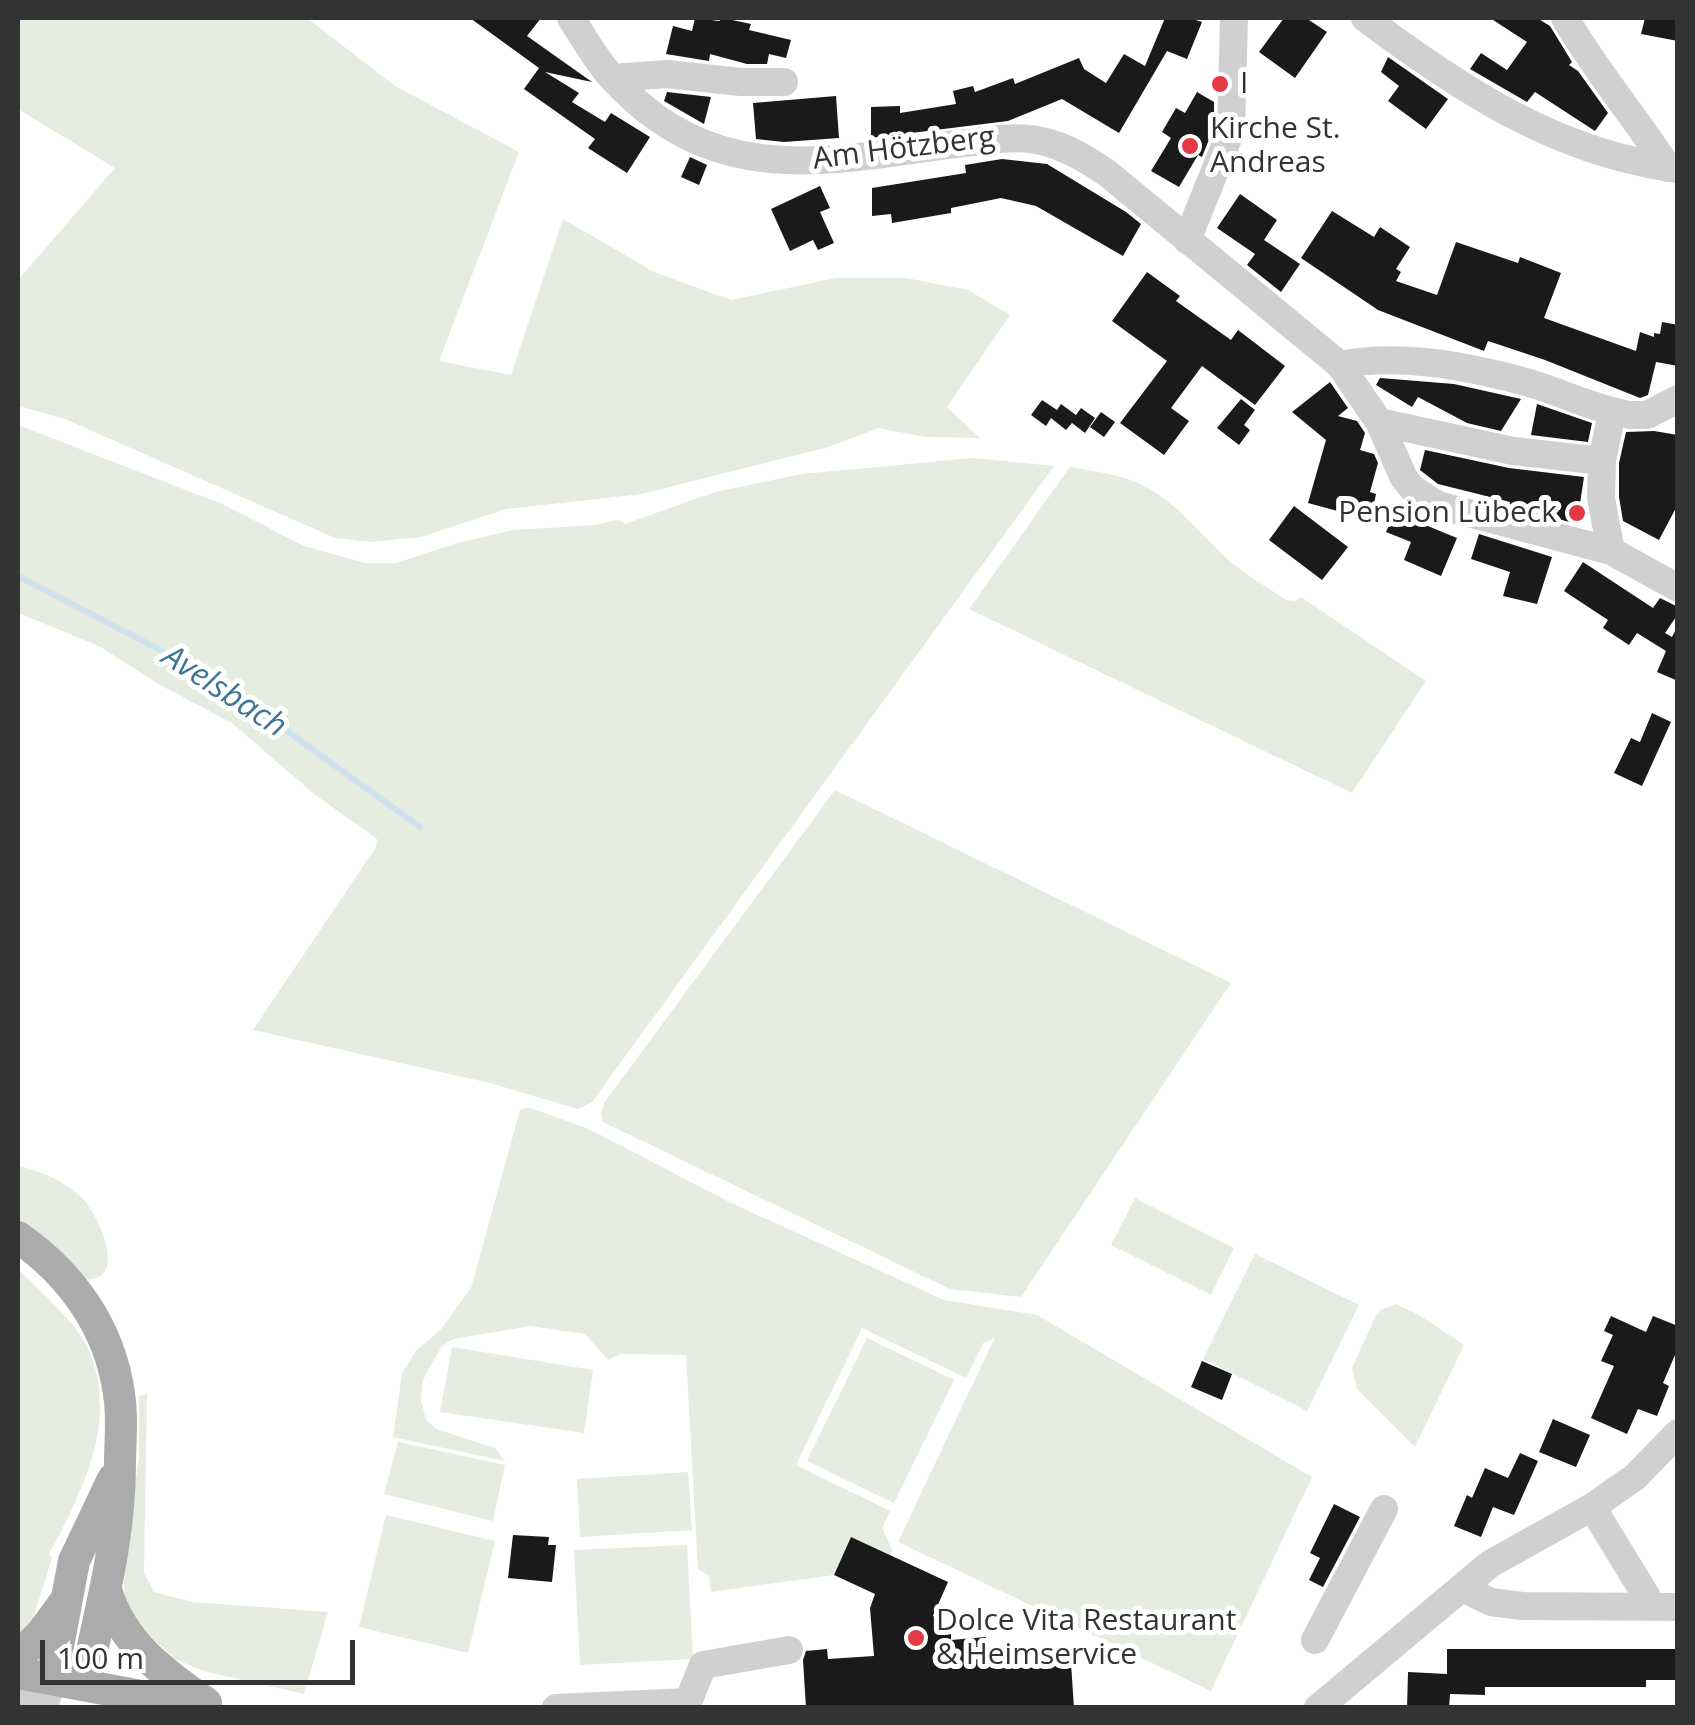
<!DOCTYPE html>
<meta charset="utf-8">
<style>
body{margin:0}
#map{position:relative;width:1695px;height:1725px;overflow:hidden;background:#fff;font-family:"Open Sans",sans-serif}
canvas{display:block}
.frame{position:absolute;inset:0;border:20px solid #333;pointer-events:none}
.scale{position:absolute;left:40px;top:1640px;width:315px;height:45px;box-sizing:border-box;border:5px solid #333;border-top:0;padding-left:12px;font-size:30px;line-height:35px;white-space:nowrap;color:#333;-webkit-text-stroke:8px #fff;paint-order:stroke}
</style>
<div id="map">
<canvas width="1695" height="1725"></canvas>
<div class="frame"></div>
<div class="scale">100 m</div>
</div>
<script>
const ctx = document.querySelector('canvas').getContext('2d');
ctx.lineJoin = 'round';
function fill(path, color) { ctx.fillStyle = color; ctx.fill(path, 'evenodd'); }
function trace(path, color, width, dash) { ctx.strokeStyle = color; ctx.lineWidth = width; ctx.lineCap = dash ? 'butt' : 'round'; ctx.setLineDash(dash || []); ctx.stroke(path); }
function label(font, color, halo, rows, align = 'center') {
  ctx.font = font + ' "Open Sans",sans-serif'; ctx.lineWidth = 10; ctx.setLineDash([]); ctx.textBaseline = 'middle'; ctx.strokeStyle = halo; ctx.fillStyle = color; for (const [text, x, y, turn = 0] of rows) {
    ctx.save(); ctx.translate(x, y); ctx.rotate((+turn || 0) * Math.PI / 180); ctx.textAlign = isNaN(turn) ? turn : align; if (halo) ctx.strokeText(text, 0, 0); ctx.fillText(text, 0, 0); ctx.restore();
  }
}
fill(new Path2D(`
 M18 18H307L395 86 519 152 439 361 511 375 563 219 654 272 731 300 836 278H906L968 290 1010 315 947 407 980 438 926 437 878 428 829 447 642 494 506 509 421 537 372 542 335 538 65 419 18 406V280L115 168 18 109Z
 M18 425 222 504 304 546 365 563H396L461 542 514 530 594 525 618 520 625 524 715 492 802 474 973 458 1054 466 592 1102 578 1109 490 1083 253 1030 376 847 377 839 314 794 232 723 160 685 99 646 18 613Z
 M1070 467C1096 472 1122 474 1146 487 1176 503 1198 531 1222 554 1240 572 1266 586 1286 600L1295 601 1301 597 1426 681 1352 793 969 609Z
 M835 790 1231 983 1021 1297 950 1289 603 1122 601 1113 604 1103Z
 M528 1107 589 1129 731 1203 944 1300 1037 1315 1312 1477 1211 1691 898 1542 995 1337 983 1343 966 1378 862 1328 796 1465 890 1511 882 1528 892 1549 891 1555 851 1537 834 1575 711 1592 709 1576 698 1569 686 1355 620 1354 608 1360 585 1334 530 1326 453 1339 442 1346 423 1380 421 1401 426 1419 436 1429 495 1448 505 1461 393 1437 402 1374 415 1352 441 1329 471 1288 520 1110Z
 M18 1166C41 1172 64 1180 82 1198 99 1215 130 1283 84 1279L18 1223Z
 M1135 1198 1234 1248 1211 1295 1111 1245Z
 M1255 1254 1359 1305 1307 1411 1203 1359Z
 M18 1269C37 1287 79 1326 89 1350 119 1424 82 1490 49 1555L52 1556 51 1561 33 1619 18 1635Z
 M1396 1304 1419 1315 1464 1345 1415 1447 1357 1389 1352 1368 1375 1317 1381 1310Z
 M867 1338 954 1380 894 1503 807 1461Z
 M452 1347 593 1370 584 1433 440 1412Z
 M147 1394 144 1573 154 1592 193 1602 328 1612 304 1694 204 1671 175 1659 147 1633 126 1606 123 1575 139 1456V1396Z
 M398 1442 505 1465 493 1521 384 1494Z
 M688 1472 692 1530 580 1537 577 1479Z
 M386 1515 495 1541 468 1653 359 1627Z
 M687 1545 693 1659 580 1665 574 1550Z`), '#e6ecdf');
trace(new Path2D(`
 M18 576 212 677 420 827`), '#cfe2ee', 6);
fill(new Path2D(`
 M470 18H541L527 36 592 82 545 72 579 93 572 102 605 122 611 113 650 137 627 173 588 148 595 139 524 89 539 68Z
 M695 18 719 21 723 18 751 24 749 30 791 40 786 58 769 54 767 64H747L710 54 709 61 666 54 673 26 692 31Z
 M1165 18H1189L1202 22 1187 59 1167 51 1119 133 1062 99 1008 121 871 138V107L900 106V113L956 104 953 91 973 86 975 92 1013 78 1015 84 1079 58 1084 69 1106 83 1124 54 1145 66Z
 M1284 18H1306L1327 32 1295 78 1259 52Z
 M1490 18H1537L1550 26 1572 62 1569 65 1578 71 1608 113 1595 131 1535 92 1527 102 1470 69 1481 53 1507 70 1527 42Z
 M1645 18H1678V41L1641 34Z
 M1388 57 1448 99 1426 129 1388 101 1399 86 1381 72Z
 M667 92 711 97 704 124 664 101Z
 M1197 92 1214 102V127L1202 157 1198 155 1179 187 1151 171 1171 138 1162 132 1176 108 1185 113Z
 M836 96 839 138 784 142 756 139 753 103Z
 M690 157 707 165 699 185 681 177Z
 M1002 159 1047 164 1126 212 1141 224 1123 256 1036 206 1001 198 951 208V213L892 223 891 214 872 216V188L966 173 965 165Z
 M820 186 830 208 820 212 834 243 818 250 813 240 790 251 771 209Z
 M1240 194 1277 220 1264 240 1300 264 1281 292 1247 265 1255 254 1217 228Z
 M1332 211 1374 237 1380 227 1410 247 1396 269 1401 272 1396 281 1437 295 1456 242 1518 263 1520 257 1561 273 1544 318 1636 351 1640 332 1654 337V333L1660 334 1662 322 1678 325V366L1656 362 1648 395 1640 398 1545 360 1488 341 1484 351 1378 310 1301 258Z
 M1147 272 1180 296 1176 301 1231 340 1238 330 1285 366 1255 405 1202 366 1171 408 1189 421 1164 455 1120 423 1167 361 1112 321Z
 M1380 378 1454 384 1521 399 1501 431 1467 423 1418 397 1412 407 1376 385Z
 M1330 382 1348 408 1338 416 1357 421 1365 433 1360 450 1374 454 1378 463 1370 492 1376 494 1374 504 1457 538 1441 576 1404 560 1411 542 1386 532 1389 525 1308 503 1326 440 1292 412Z
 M1241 399 1255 410 1244 425 1250 430 1239 445 1217 428Z
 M1042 400 1057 410 1061 404 1076 415 1081 408 1095 418 1085 433 1072 423 1066 430 1051 418 1046 426 1031 415Z
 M1537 404 1592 423 1588 442 1531 435Z
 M1101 412 1115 422 1104 437 1090 427Z
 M1654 431 1678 435V504L1659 540 1623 521 1619 497V463L1626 432Z
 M1425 450 1509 468 1584 477 1577 524 1509 506 1510 502 1438 484 1420 470Z
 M1294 506 1348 547 1322 580 1269 540Z
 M1479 534 1552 557 1537 604 1503 596 1510 572 1471 559Z
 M1583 562 1653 608 1660 598 1678 607V614L1665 633 1672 637 1678 625V681L1657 672 1666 651 1637 633 1629 645 1603 628 1608 620 1564 591Z
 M1652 713 1671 722 1642 786 1614 773 1631 738 1640 742Z
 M1611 1316 1646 1332 1653 1316 1678 1326V1348L1663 1383 1669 1386 1657 1416 1638 1409 1627 1434 1591 1418 1614 1366 1601 1361 1613 1335 1604 1331Z
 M1202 1361 1232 1374 1222 1400 1191 1387Z
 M1553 1419 1590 1435 1576 1467 1539 1452Z
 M1520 1453 1538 1461 1514 1515 1493 1507 1481 1537 1454 1526 1467 1495 1472 1498 1485 1468 1508 1478Z
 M1334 1504 1360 1517 1323 1587 1309 1580 1320 1558 1310 1553Z
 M513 1535 549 1537 548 1545H556L552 1582 508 1578Z
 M851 1537 948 1582 933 1616 951 1625V1640L986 1637 987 1654 1070 1648 1074 1708H806L803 1660 806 1651 827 1649 828 1659 874 1656 870 1608 875 1594 834 1575Z
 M1447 1649H1678V1680H1646V1687H1485V1695L1450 1694 1449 1708H1407L1408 1672 1447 1674Z`), '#1a1a1a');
trace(new Path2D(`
 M571 18C584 38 597 62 614 80 713 186 820 163 948 145 1021 136 1043 129 1107 173L1340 365 1379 422 1404 478 1413 489 1438 505 1611 551 1678 588
 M1365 18C1460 89 1556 153 1678 169
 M1565 18C1595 70 1635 117 1668 168
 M612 78 667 74 741 82H784
 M1187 240 1231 131 1234 18
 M1340 365C1400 353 1467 366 1526 382 1561 392 1594 409 1630 415H1647L1678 399
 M1379 422 1513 451 1602 461 1612 412
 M1602 461 1601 498 1611 551
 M1592 1507 1653 1607
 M1462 1588 1491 1602 1522 1606 1678 1607
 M1315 1640 1384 1509
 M18 1691 26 1708
 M44 1708 52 1678
 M556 1708 688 1702 703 1665 789 1650
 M1318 1708 1490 1564 1592 1507 1635 1477 1678 1433`), '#d0d0d0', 28);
trace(new Path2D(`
 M18 1237C72 1275 110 1328 119 1394 123 1417 120 1441 120 1464 120 1541 100 1610 85 1684
 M106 1590C122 1643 162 1672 206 1703
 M18 1657 42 1633 64 1603
 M18 1673 205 1708
 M52 1678 74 1561 113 1479`), '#ababab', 32);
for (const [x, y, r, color] of [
 [1220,84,10,"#e63946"],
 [1190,146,10,"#e63946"],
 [1577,513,10,"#e63946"],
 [916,1638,10,"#e63946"]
]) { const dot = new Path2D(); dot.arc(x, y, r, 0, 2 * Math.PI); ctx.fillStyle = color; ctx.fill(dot); trace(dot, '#fff', 4); }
label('30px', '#333', '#fff', [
 ["I",1240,84],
 ["Kirche St.",1210,129],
 ["Andreas",1210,163],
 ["Pension Lübeck",1557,513,"right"],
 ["Dolce Vita Restaurant",936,1621],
 ["& Heimservice",936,1655]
], 'left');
label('30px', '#333', '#fff', [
 ["Am Hötzberg",904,149,-7]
]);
label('italic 32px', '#3f7597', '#fff', [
 ["Avelsbach",224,692,33]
]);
</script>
